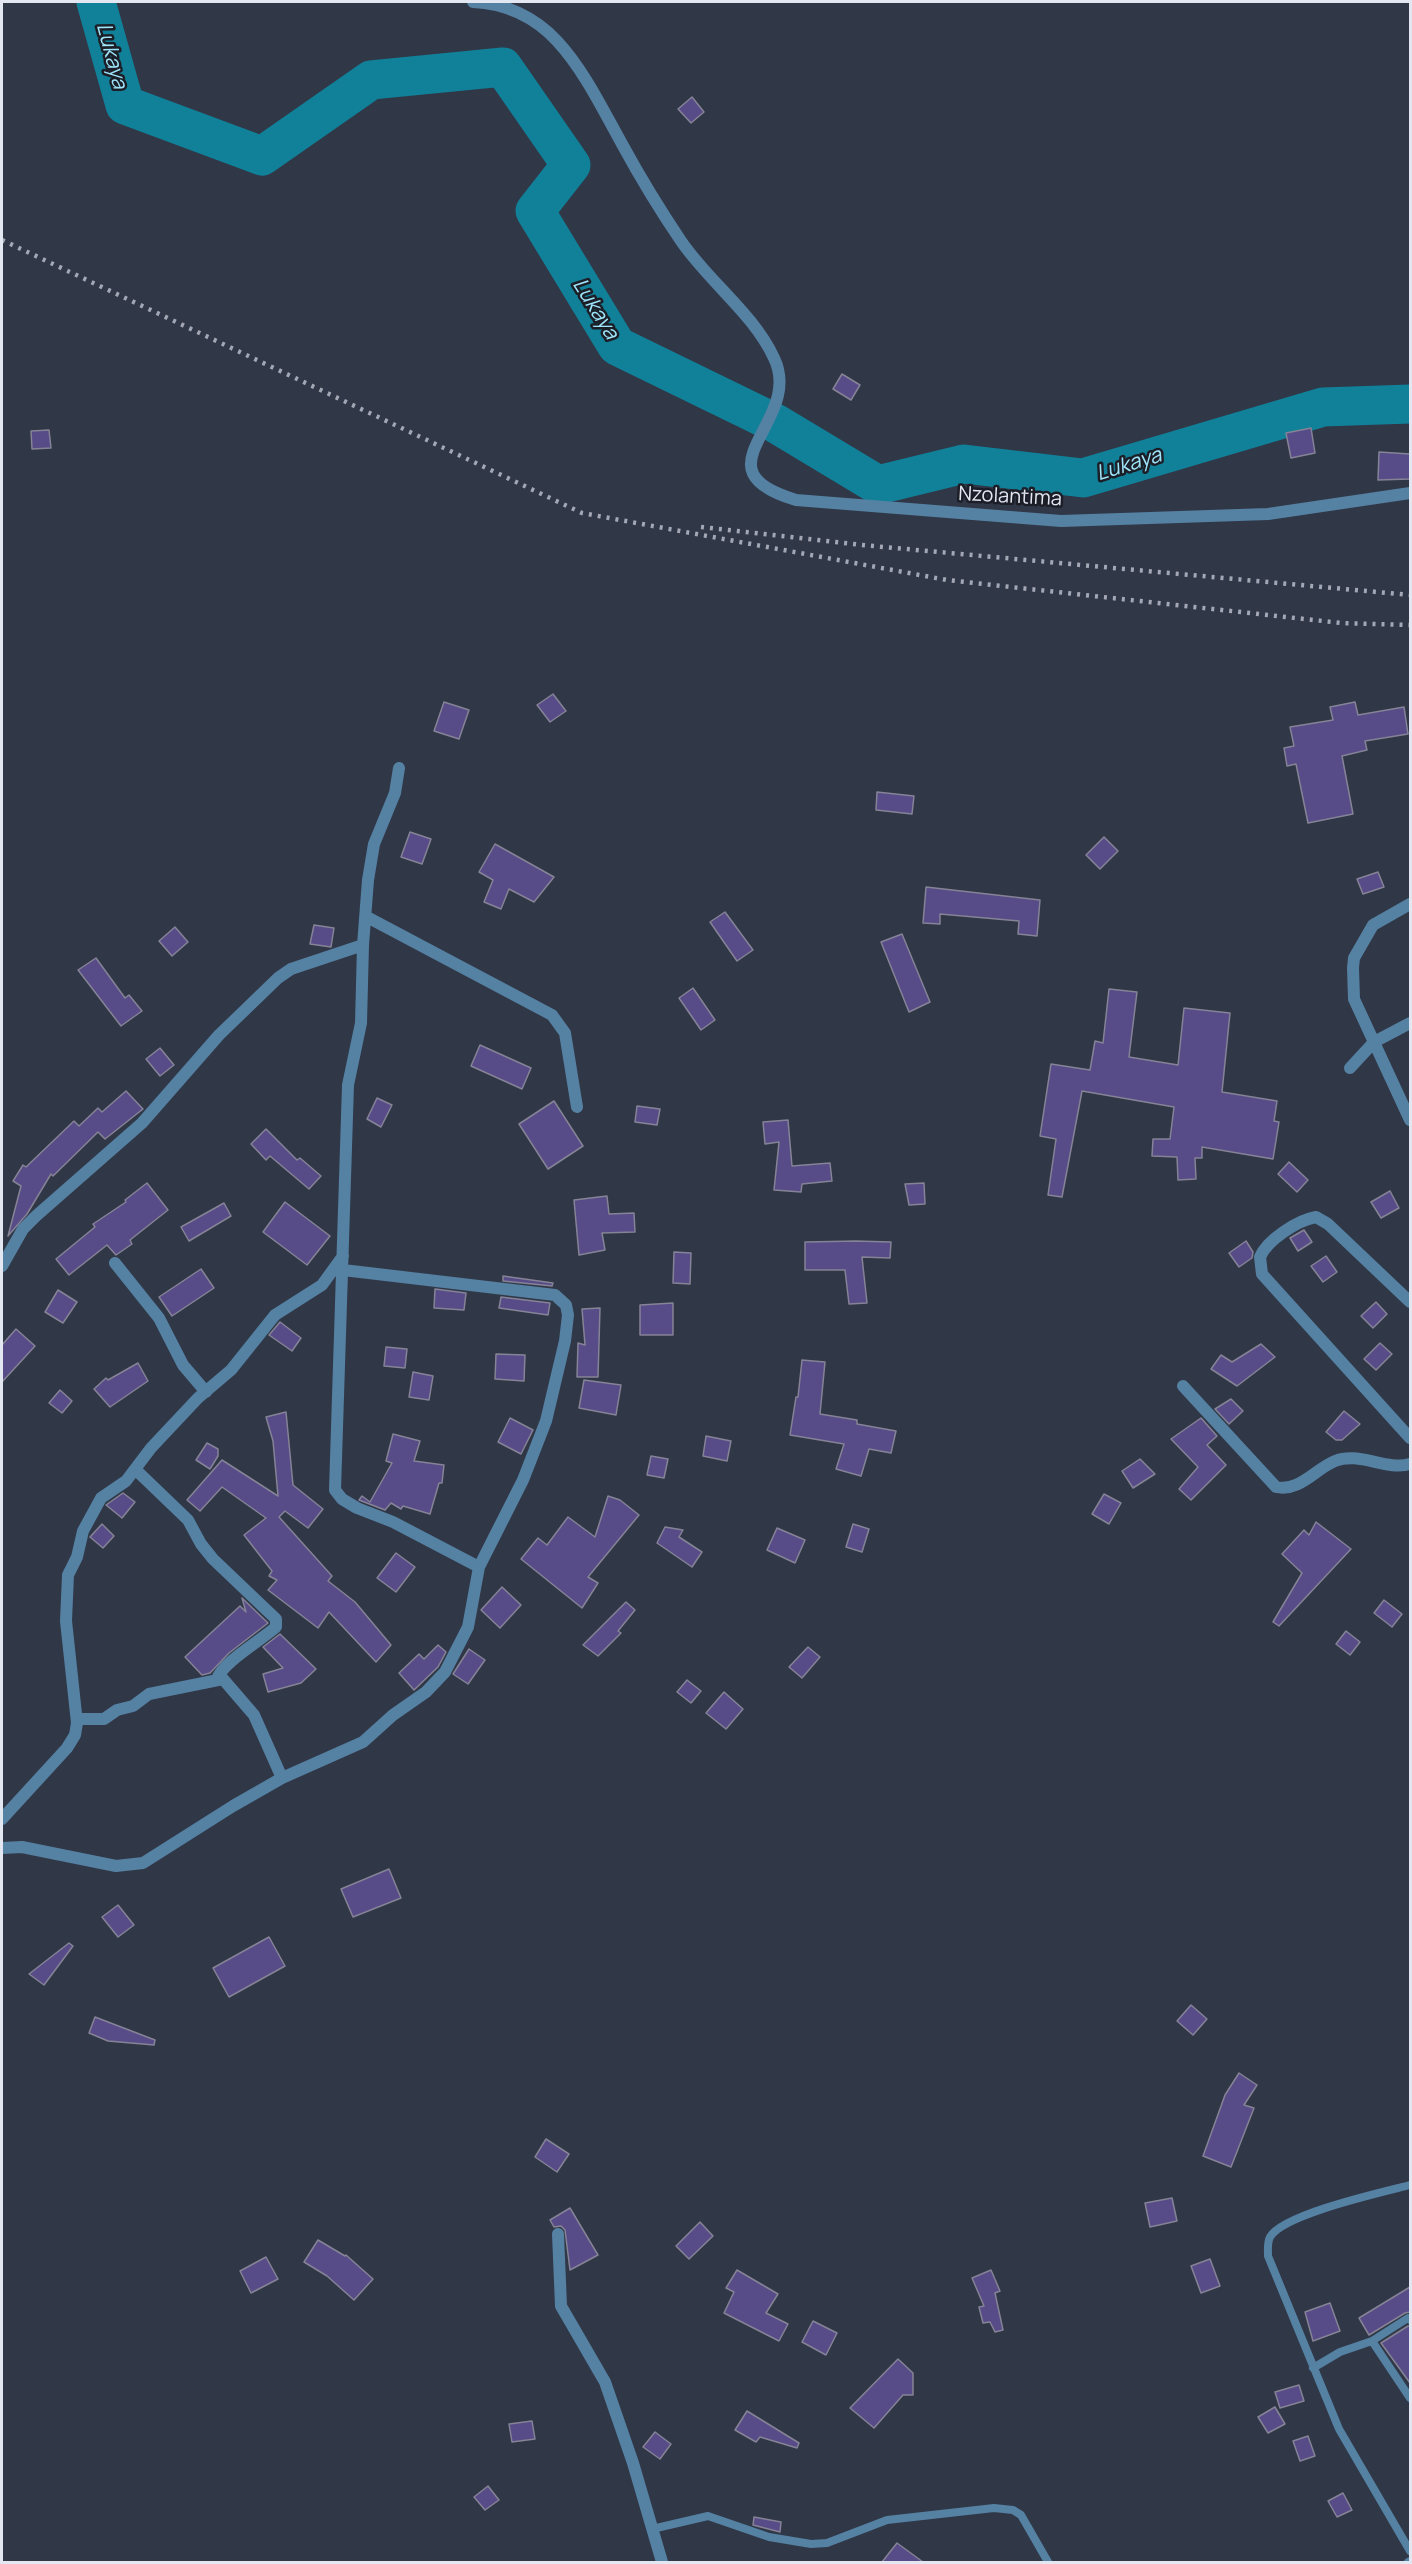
<!DOCTYPE html>
<style>
body{margin:0}
#map{position:relative;width:1412px;height:2564px;overflow:hidden;background:#303747;font-family:Manrope,sans-serif}
canvas{display:block}
.frame{position:absolute;inset:0;border:3px solid #e3e7f2;pointer-events:none}
</style>
<div id="map">
<canvas width="1412" height="2564"></canvas>
<div class="frame"></div>
</div>
<script>
const ctx = document.querySelector('canvas').getContext('2d');
ctx.lineJoin = 'round';
function trace(path, color, width, dash) { ctx.strokeStyle = color; ctx.lineWidth = width; ctx.lineCap = dash ? 'butt' : 'round'; ctx.setLineDash(dash || []); ctx.stroke(path); }
function fill(path, color) { ctx.fillStyle = color; ctx.fill(path, 'evenodd'); }
function label(font, color, halo, rows, align = 'center') {
  ctx.font = font + ' Manrope,sans-serif'; ctx.lineWidth = 5; ctx.setLineDash([]); ctx.textBaseline = 'middle'; ctx.strokeStyle = halo; ctx.fillStyle = color; for (const [text, x, y, turn = 0] of rows) {
    ctx.save(); ctx.translate(x, y); ctx.rotate((+turn || 0) * Math.PI / 180); ctx.textAlign = isNaN(turn) ? turn : align; if (halo) ctx.strokeText(text, 0, 0); ctx.fillText(text, 0, 0); ctx.restore();
  }
}
trace(new Path2D(`
 M96 2 125 105 262 156 371 80 503 67 571 165 535 211 617 346 775 423 878 485 964 464 1083 478 1323 407 1410 404`), '#118199', 39);
const building = new Path2D(`
 M692 97 704 112 691 123 678 109Z
 M842 374 860 385 851 400 833 389Z
 M1311 428 1315 453 1291 458 1286 433Z
 M49 430 51 448 32 449 31 431Z
 M1379 452 1410 454V479L1378 480Z
 M553 694 566 711 550 722 537 705Z
 M444 702 469 710 459 739 434 731Z
 M1355 702 1358 715 1404 707 1408 734 1365 741 1367 750 1342 756 1353 814 1308 823 1296 764 1287 766 1284 748 1294 746 1290 727 1333 720 1330 707Z
 M877 792 914 796 912 814 876 810Z
 M410 832 431 839 422 864 401 857Z
 M1104 837 1118 851 1100 869 1086 855Z
 M495 844 554 877 534 902 509 889 501 909 484 902 493 880 479 872Z
 M1378 872 1384 887 1363 894 1357 879Z
 M926 887 1040 900 1037 936 1018 934 1019 921 940 914V924L923 923Z
 M725 912 753 950 737 961 710 922Z
 M314 925 334 928 331 947 310 944Z
 M175 927 188 942 172 956 159 941Z
 M902 934 930 1002 909 1012 881 942Z
 M96 958 125 998 129 995 142 1011 121 1026 78 970Z
 M693 988 715 1020 701 1030 679 998Z
 M1109 989 1137 992 1129 1057 1178 1065 1184 1008 1230 1013 1222 1092 1277 1101 1274 1121 1279 1122 1273 1159 1202 1147V1158H1195L1196 1179 1178 1180 1177 1157 1152 1156 1153 1139H1170L1174 1107 1082 1091 1062 1197 1048 1195 1056 1139 1040 1136 1051 1064 1090 1070 1095 1041 1103 1043Z
 M480 1045 531 1068 522 1089 471 1066Z
 M160 1048 174 1065 160 1076 146 1059Z
 M126 1091 143 1109 105 1139 98 1132 53 1176 51 1174 27 1214 8 1236 21 1186 13 1181 23 1165 26 1167 74 1121 79 1126 98 1108 102 1112Z
 M377 1098 392 1105 381 1127 367 1119Z
 M554 1101 583 1146 548 1169 519 1124Z
 M637 1106 660 1109 657 1125 635 1122Z
 M788 1120 792 1166 830 1163 832 1181 802 1184 801 1192 774 1190 779 1142 765 1144 763 1122Z
 M266 1129 297 1160 300 1158 321 1176 309 1189 270 1156 266 1160 251 1144Z
 M1289 1162 1308 1180 1297 1192 1278 1174Z
 M147 1183 168 1210 130 1240 132 1244 116 1255 107 1245 69 1275 56 1259 95 1227 93 1224 126 1202 125 1200Z
 M924 1183 925 1204 909 1205 905 1184Z
 M1390 1191 1399 1208 1381 1218 1371 1202Z
 M607 1196 609 1214 634 1213 635 1232 602 1233 605 1250 579 1255 574 1200Z
 M285 1202 330 1236 307 1265 263 1232Z
 M224 1203 231 1216 189 1241 181 1227Z
 M1304 1230 1312 1242 1298 1251 1290 1238Z
 M856 1241 891 1242 890 1258 862 1257 867 1303 849 1304 845 1270H805V1242Z
 M1246 1241 1253 1252 1252 1258 1239 1267 1229 1253Z
 M674 1252 691 1253 690 1284 673 1283Z
 M1326 1256 1337 1272 1323 1282 1311 1266Z
 M201 1269 214 1288 172 1316 159 1297Z
 M503 1276 553 1283 552 1286 503 1281Z
 M435 1289 466 1293 464 1310 434 1308Z
 M58 1290 77 1302 63 1323 45 1312Z
 M501 1297 550 1303 548 1315 499 1308Z
 M1376 1302 1387 1314 1373 1328 1361 1316Z
 M673 1303V1335H640V1305Z
 M600 1308 598 1377H577L578 1343 585 1345 582 1309Z
 M280 1322 301 1338 292 1351 269 1335Z
 M16 1329 35 1346 2 1382V1345Z
 M1380 1343 1392 1354 1376 1370 1364 1359Z
 M1261 1344 1275 1357 1237 1386 1211 1369 1221 1355 1232 1362Z
 M386 1347 407 1349 405 1368 384 1366Z
 M496 1354 525 1355 524 1381 495 1379Z
 M802 1360 825 1362 820 1414 857 1420V1424L896 1431 891 1453 869 1449 861 1476 836 1469 844 1444 790 1435 796 1397H798Z
 M138 1363 148 1381 110 1407 94 1389 106 1378 108 1380Z
 M413 1372 433 1376 429 1400 409 1397Z
 M584 1380 621 1385 616 1415 579 1408Z
 M60 1390 72 1401 62 1413 49 1403Z
 M1231 1399 1243 1411 1229 1424 1215 1409Z
 M1344 1411 1360 1424 1342 1440H1336L1326 1432Z
 M286 1412 293 1485 323 1509 308 1528 285 1511 279 1517 332 1576 328 1581 355 1602 391 1645 376 1662 329 1612 318 1628 268 1590 277 1580 269 1576 272 1571 244 1535 266 1518 222 1487 200 1511 187 1500 222 1460 278 1496 273 1441 266 1417Z
 M510 1418 533 1430 521 1454 498 1442Z
 M1201 1418 1217 1436 1207 1445 1226 1465 1191 1500 1179 1489 1198 1467 1171 1439Z
 M393 1434 420 1441 414 1461 444 1465 442 1483H439L430 1514 403 1506 401 1509 391 1503 385 1510 359 1500 362 1496 370 1502 392 1463 386 1461Z
 M706 1436 731 1441 727 1461 703 1456Z
 M207 1443 218 1449V1456L210 1469 196 1460Z
 M651 1456 668 1459 664 1478 647 1475Z
 M1140 1459 1155 1474 1133 1488 1122 1471Z
 M123 1493 135 1502 122 1518 106 1505Z
 M1104 1494 1121 1503 1109 1524 1092 1514Z
 M608 1496 620 1500 639 1515 588 1577 598 1583 582 1608 521 1559 538 1538 547 1545 568 1517 595 1537Z
 M1316 1522 1351 1549 1279 1626 1273 1622 1302 1573 1282 1554 1304 1530 1309 1535Z
 M102 1524 114 1536 103 1548 90 1537Z
 M853 1524 869 1529 862 1552 846 1547Z
 M665 1527 683 1530 679 1537 702 1552 692 1567 657 1543Z
 M777 1528 805 1540 795 1563 767 1550Z
 M396 1553 415 1567 396 1592 377 1578Z
 M502 1587 521 1605 500 1628 481 1610Z
 M242 1598 268 1623 229 1653 210 1673 202 1675 185 1657 240 1606 246 1612Z
 M1384 1600 1402 1614 1392 1627 1374 1613Z
 M626 1602 635 1610 618 1631 621 1633 598 1656 583 1645Z
 M1346 1631 1360 1642 1350 1655 1336 1644Z
 M280 1634 316 1669 301 1683 268 1692 263 1674 283 1668 263 1647Z
 M438 1645 446 1652 438 1667 414 1690 399 1673 419 1654 424 1659Z
 M808 1647 820 1657 802 1678 789 1667Z
 M469 1649 485 1660 468 1684 453 1674Z
 M687 1680 701 1691 691 1703 677 1692Z
 M724 1692 743 1709 726 1729 706 1713Z
 M389 1869 401 1898 353 1917 341 1889Z
 M118 1905 134 1925 118 1937 102 1917Z
 M269 1937 285 1966 229 1997 213 1968Z
 M69 1943 73 1946 44 1985 29 1974Z
 M1191 2005 1207 2019 1193 2035 1177 2021Z
 M95 2017 155 2040 154 2045 108 2041 89 2033Z
 M1239 2073 1257 2085 1244 2105 1254 2108 1231 2167 1203 2156 1225 2095Z
 M546 2139 569 2154 557 2172 535 2157Z
 M1172 2198 1177 2221 1150 2227 1145 2203Z
 M570 2208 598 2255 570 2270 565 2230 561 2226 554 2227 550 2220Z
 M700 2222 713 2236 689 2259 676 2246Z
 M318 2240 345 2256 346 2255 373 2279 354 2300 327 2276 304 2262Z
 M266 2257 278 2279 251 2293 240 2271Z
 M1210 2259 1220 2286 1201 2293 1191 2266Z
 M737 2270 778 2294 766 2313 788 2324 779 2341 724 2313 734 2292 726 2288Z
 M991 2270 1000 2291 995 2293 1003 2330 995 2332 990 2322 983 2323 979 2307 984 2306 972 2278Z
 M1410 2287V2312L1405 2313 1369 2335 1359 2318Z
 M1330 2303 1340 2331 1313 2341 1305 2312Z
 M813 2321 837 2333 826 2355 802 2342Z
 M1408 2326H1410V2383L1381 2343Z
 M898 2359 913 2373V2395H903L874 2428 850 2408Z
 M1299 2385 1304 2401 1280 2408 1275 2392Z
 M1275 2407 1285 2424 1268 2433 1258 2417Z
 M747 2411 799 2443 797 2448 760 2437 756 2442 735 2430Z
 M532 2421 535 2439 512 2442 509 2424Z
 M655 2432 671 2444 660 2459 643 2447Z
 M1308 2436 1315 2456 1300 2461 1293 2441Z
 M488 2486 499 2500 485 2510 474 2497Z
 M1343 2493 1352 2510 1337 2517 1328 2501Z
 M754 2517 781 2522 780 2532 753 2525Z
 M897 2543 923 2562H882Z`);
fill(building, '#584c88');
trace(building, '#858396', 1.5);
trace(new Path2D(`
 M1410 2185C1383 2192 1283 2214 1270 2237 1267 2243 1268 2250 1268 2256L1339 2429 1410 2551
 M1372 2341 1410 2398
 M1313 2368 1340 2352 1372 2341 1408 2318 1410 2320
 M652 2529 708 2516 769 2537 811 2544 827 2543 887 2520 994 2508 1013 2510 1021 2515 1048 2562
 M1408 2562 1410 2561`), '#5581a2', 8);
trace(new Path2D(`
 M473 2C505 3 535 17 557 41 584 70 603 110 622 144 640 177 660 210 681 241 709 282 753 313 774 358 805 422 692 469 796 500L1061 521 1268 514 1410 493
 M399 768 395 793 374 844 368 880 363 945 361 1023 348 1085 335 1490 342 1499 357 1508 393 1522 479 1567
 M1410 904 1373 925 1354 958 1353 968 1354 999 1410 1120
 M367 917 552 1015 565 1033 577 1107
 M1350 1068 1374 1042 1410 1023
 M115 1263 159 1318 183 1365 206 1392
 M2 1266 23 1229 36 1216 142 1123 219 1035 278 978 291 969 363 945
 M1410 1302 1328 1224 1316 1217C1298 1220 1267 1240 1260 1257L1262 1274 1410 1438
 M1183 1386 1276 1487C1300 1492 1315 1469 1335 1461 1359 1451 1386 1471 1410 1464
 M136 1470 188 1520 201 1544 213 1559 276 1619V1627C260 1641 223 1662 217 1679
 M77 1719H104L117 1710 133 1706 149 1694 223 1679 254 1715 282 1778
 M2 1819 67 1748 75 1735 77 1723 66 1621 68 1575 77 1557 83 1531 101 1498 126 1481 151 1448 198 1398 231 1370 275 1315 322 1285 343 1256
 M2 1848 22 1847 116 1866 143 1863 233 1806 282 1778 363 1742 393 1715 426 1692 445 1672 468 1627 479 1567 523 1480 546 1421 565 1341 568 1315 566 1305 555 1295 343 1270
 M558 2234 561 2306 605 2382 633 2463 662 2562`), '#5581a2', 12);
trace(new Path2D(`
 M2 240 582 513 947 580 1341 623 1410 625
 M701 527 862 545 1410 595`), '#a3a8b4', 4.5, [3, 6]);
label('20px', '#e3e7f2', '#1b1e26', [
 ["Nzolantima",1010,497,3]
]);
label('italic 21px', '#9ee5fa', '#1b1e26', [
 ["Lukaya",111,56,75],
 ["Lukaya",595,309,58],
 ["Lukaya",1129,465,-17]
]);
</script>
